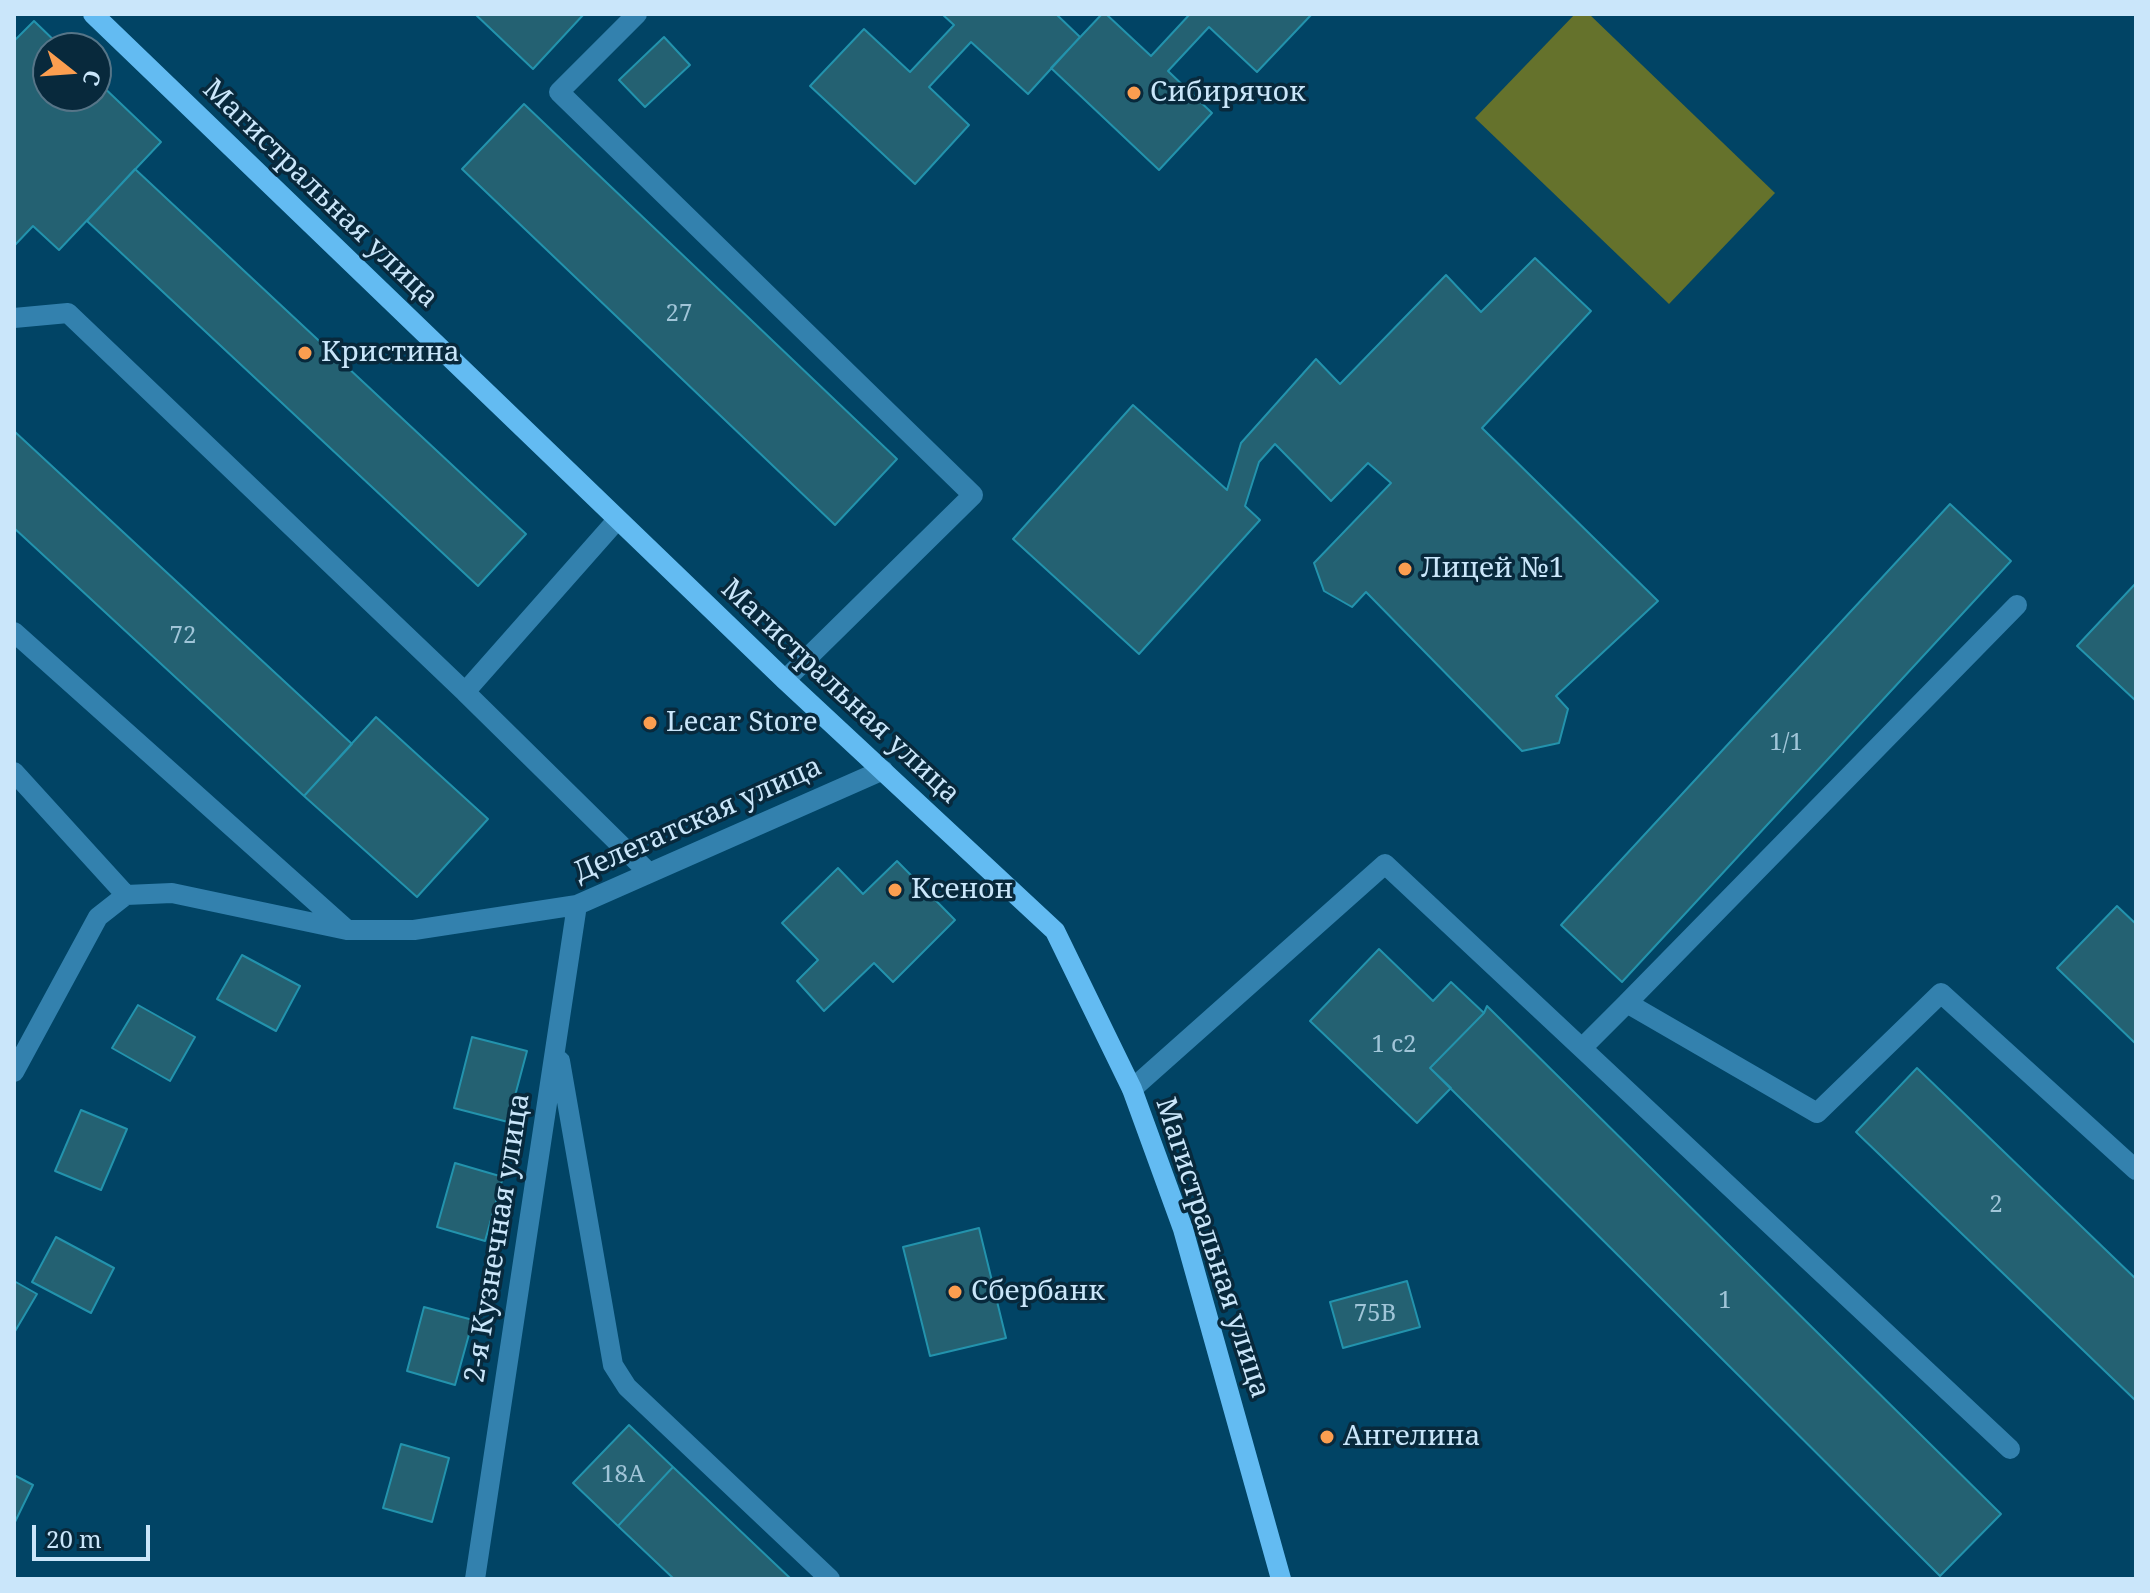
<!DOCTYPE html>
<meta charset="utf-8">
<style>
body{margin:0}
#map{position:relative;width:2150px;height:1593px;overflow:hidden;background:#014465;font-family:"Noto Serif",serif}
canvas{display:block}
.frame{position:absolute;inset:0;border:16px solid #cae6fa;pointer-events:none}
.north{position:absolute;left:32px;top:32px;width:80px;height:80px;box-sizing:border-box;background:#08293c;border:2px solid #567588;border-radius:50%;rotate:107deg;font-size:22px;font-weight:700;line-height:32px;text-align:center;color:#cae6fa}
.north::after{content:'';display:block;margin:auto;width:28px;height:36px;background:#fb9e50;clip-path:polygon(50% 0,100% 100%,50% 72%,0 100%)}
.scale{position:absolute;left:32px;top:1525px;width:118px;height:36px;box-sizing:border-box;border:4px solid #cae6fa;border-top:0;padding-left:10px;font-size:24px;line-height:28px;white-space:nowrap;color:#cae6fa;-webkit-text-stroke:6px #08293c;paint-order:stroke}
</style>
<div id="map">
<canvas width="2150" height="1593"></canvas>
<div class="frame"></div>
<div class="north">С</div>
<div class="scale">20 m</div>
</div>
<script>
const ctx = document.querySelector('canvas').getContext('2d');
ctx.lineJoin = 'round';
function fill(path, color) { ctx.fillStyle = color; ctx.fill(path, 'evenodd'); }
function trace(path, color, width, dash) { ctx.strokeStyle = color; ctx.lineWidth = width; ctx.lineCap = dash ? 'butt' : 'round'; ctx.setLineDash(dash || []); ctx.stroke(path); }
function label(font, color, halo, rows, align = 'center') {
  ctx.font = font + ' "Noto Serif",serif'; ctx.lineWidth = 7; ctx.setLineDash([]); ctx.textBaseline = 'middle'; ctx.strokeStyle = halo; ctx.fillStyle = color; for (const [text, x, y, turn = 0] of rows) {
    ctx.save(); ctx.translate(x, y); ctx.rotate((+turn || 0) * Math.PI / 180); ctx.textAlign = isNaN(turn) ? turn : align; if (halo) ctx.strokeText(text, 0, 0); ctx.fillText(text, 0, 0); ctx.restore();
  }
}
fill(new Path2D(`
 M1575 14H1589L1775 193 1669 304 1475 118Z`), '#65722c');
const building = new Path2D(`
 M475 14H584L533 69Z
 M942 14H1056L1080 37 1028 94 971 42 929 87 969 125 915 184 810 86 864 29 910 72 954 25Z
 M1102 14H1106L1151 56 1190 14H1312L1257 72 1209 27 1168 71 1212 113 1159 170 1051 68Z
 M34 21 62 48H48V96H96V80L161 142 59 250 33 226 14 246V41Z
 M664 37 690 65 645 107 619 80Z
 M524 104 897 459 835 525 462 169Z
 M135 169 526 534 478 586 87 221Z
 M1535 258 1591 311 1482 428 1658 601 1556 696 1568 709 1559 743 1522 751 1366 592 1352 607 1324 591 1314 563 1391 483 1368 463 1331 501 1275 444 1259 462 1245 506 1260 520 1139 654 1013 539 1133 405 1227 490 1241 443 1316 359 1340 384 1446 275 1481 312Z
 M14 431 352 744 304 796 14 528Z
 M1950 504 2011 561 1622 982 1561 925Z
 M2136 583V701L2077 646Z
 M376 717 488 819 417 897 304 796Z
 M897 861 955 920 893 982 874 963 824 1011 797 981 818 960 782 923 838 868 863 894Z
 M2117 906 2136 924V1044L2057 968Z
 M1379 949 1433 1001 1451 982 1484 1013 1430 1068 1451 1088 1417 1123 1310 1021Z
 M242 955 300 986 276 1031 217 999Z
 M138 1005 195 1037 170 1081 112 1048Z
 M1487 1006 2001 1514 1940 1576 1430 1068 1484 1013Z
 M472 1037 527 1051 508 1122 454 1108Z
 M1917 1068 2136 1279V1401L1856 1132Z
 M81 1110 127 1129 101 1190 55 1171Z
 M455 1163 503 1177 485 1241 437 1227Z
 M979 1228 1006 1338 930 1356 903 1247Z
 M56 1237 114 1268 91 1313 32 1282Z
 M14 1281 37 1294 14 1333Z
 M1407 1281 1420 1327 1343 1348 1330 1302Z
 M424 1307 473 1320 455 1385 407 1371Z
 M629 1425 673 1467 618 1526 573 1483Z
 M401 1444 449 1458 432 1522 383 1508Z
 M673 1467 791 1579H674L618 1526Z
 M14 1475 33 1485 14 1524Z`);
fill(building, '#246172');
trace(building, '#2393ad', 2);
trace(new Path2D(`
 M637 14 559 92 973 495 785 680
 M14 318 68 313 465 692 617 520
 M14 632 345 928
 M465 692 649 873
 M14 772 126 895
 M1627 1003 2017 605
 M1582 1048 1627 1003 1817 1113 1941 993 2136 1170
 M560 1061 613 1365 627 1387 830 1579
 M14 1072 98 917 126 895 172 893 347 930H414L577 905 883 770
 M1132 1089 1385 864 2010 1449
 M475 1579 577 905`), '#3381ae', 20);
trace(new Path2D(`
 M93 14 785 680 1055 931 1132 1089 1183 1229 1281 1579`), '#63bbf2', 20);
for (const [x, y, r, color] of [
 [1134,93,8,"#fb9e50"],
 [305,353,8,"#fb9e50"],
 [1405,569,8,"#fb9e50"],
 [650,723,8,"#fb9e50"],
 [895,890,8,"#fb9e50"],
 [955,1292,8,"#fb9e50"],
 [1327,1437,8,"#fb9e50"]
]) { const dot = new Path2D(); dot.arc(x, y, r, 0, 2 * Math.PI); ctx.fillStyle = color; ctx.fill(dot); trace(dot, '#08293c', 3); }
label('24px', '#a0c5d8', null, [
 ["27",679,314],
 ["72",183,636],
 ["1/1",1786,743],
 ["1 с2",1394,1045],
 ["2",1996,1205],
 ["1",1725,1301],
 ["75В",1375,1314],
 ["18А",623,1475]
]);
label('28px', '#cae6fa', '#08293c', [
 ["Сибирячок",1150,93],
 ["Кристина",321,353],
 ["Лицей №1",1421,569],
 ["Lecar Store",666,723],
 ["Ксенон",911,890],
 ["Сбербанк",971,1292],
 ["Ангелина",1343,1437]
], 'left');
label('28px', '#cae6fa', '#08293c', [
 ["Магистральная улица",320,194,44],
 ["Магистральная улица",840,692,43],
 ["Делегатская улица",698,820,-24],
 ["2-я Кузнечная улица",498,1238,-81],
 ["Магистральная улица",1212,1248,72]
]);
</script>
